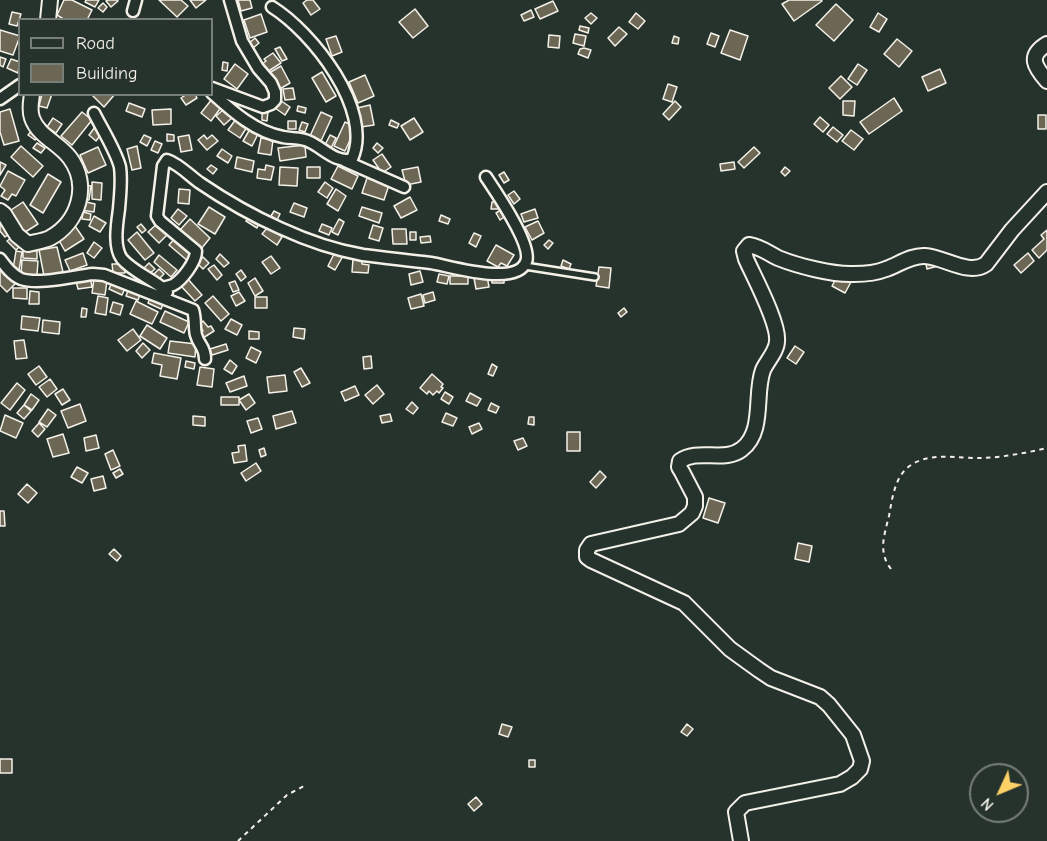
<!DOCTYPE html>
<style>
body{margin:0}
#map{position:relative;width:1047px;height:841px;overflow:hidden;background:#26332d;font-family:"Comic Neue",sans-serif}
canvas{display:block}
.legend{position:absolute;left:18px;top:18px;width:195px;height:78px;box-sizing:border-box;background:#26332d;border:2px solid #787f78;margin:0;padding:8px 10px;list-style:none;font-size:18px;color:#f4f1e8}
.legend li{display:flex;align-items:center;gap:12px;height:30px}
.legend b{width:30px;border:2px solid #787f78}
.north{position:absolute;left:969px;top:763px;width:60px;height:60px;box-sizing:border-box;background:#26332d;border:2px solid #787f78;border-radius:50%;rotate:226deg;font-size:16px;font-weight:700;line-height:24px;text-align:center;color:#f4f1e8}
.north::after{content:'';display:block;margin:auto;width:21px;height:27px;background:#ffd166;clip-path:polygon(50% 0,100% 100%,50% 72%,0 100%)}
</style>
<div id="map">
<canvas width="1047" height="841"></canvas>
<ul class="legend">
<li><b style="height:8px;background:#26332d"></b>Road</li>
<li><b style="height:16px;background:#6c6655"></b>Building</li>
</ul>
<div class="north">N</div>
</div>
<script>
const ctx = document.querySelector('canvas').getContext('2d');
ctx.lineJoin = 'round';
function fill(path, color) { ctx.fillStyle = color; ctx.fill(path, 'evenodd'); }
function trace(path, color, width, dash) { ctx.strokeStyle = color; ctx.lineWidth = width; ctx.lineCap = dash ? 'butt' : 'round'; ctx.setLineDash(dash || []); ctx.stroke(path); }
const building = new Path2D(`
 M64 0H72L92 10 87 20H65L57 15Z
 M86 0H99L95 7 85 2Z
 M108 0H117L118 1 111 7 106 1Z
 M159 0H181L188 6 177 17Z
 M190 0H206L196 8Z
 M238 0H250L252 8 241 11Z
 M307 0H313L320 9 311 15 303 3Z
 M789 0H821L822 1 794 21 782 4Z
 M553 1 558 11 540 19 535 9Z
 M103 3 107 7 103 12 98 8Z
 M836 4 853 20 834 41 816 25Z
 M415 9 428 26 413 38 399 22Z
 M531 10 534 17 524 21 521 15Z
 M12 12 21 14 17 26 9 24Z
 M591 13 597 18 591 24 585 18Z
 M636 13 645 21 638 29 629 22Z
 M878 13 887 19 879 32 870 27Z
 M261 14 267 32 250 38 244 20Z
 M580 26 589 28 588 33 579 30Z
 M619 27 627 34 615 46 608 38Z
 M0 30 20 36 13 55 0 51Z
 M730 30 748 36 740 60 721 53Z
 M711 33 719 36 715 47 707 44Z
 M575 34 586 36 584 46 573 43Z
 M549 35 560 36 559 48 548 47Z
 M336 36 342 52 332 56 326 39Z
 M674 36 679 38 678 44 672 43Z
 M255 38 259 43 252 49 248 44Z
 M897 39 912 51 899 67 884 54Z
 M280 47 287 59 282 61 275 49Z
 M584 48 591 50 588 58 578 54 580 49Z
 M273 53 281 63 267 72 261 65 266 61 264 59Z
 M0 57 6 59 3 67 0 65Z
 M11 59 20 62 18 73 7 68Z
 M223 62 228 63 227 71 222 70Z
 M235 64 248 74 237 89 224 79Z
 M858 64 867 70 857 85 848 79Z
 M281 66 290 83 278 90 269 73Z
 M940 69 946 83 928 91 922 77Z
 M322 72 336 96 326 102 312 78Z
 M365 75 374 96 358 103 349 82Z
 M841 76 852 87 840 99 829 88Z
 M668 84 677 87 672 102 663 99Z
 M293 88 295 99 285 100 283 89Z
 M42 94H52L47 108 39 106Z
 M91 94H115L104 107Z
 M187 94H195L197 98 186 105 181 98Z
 M894 98 902 111 869 134 860 122Z
 M212 99 222 106 211 121 201 113Z
 M280 100 290 107 285 115 275 108Z
 M675 101 681 107 669 120 663 114Z
 M843 101H855L854 116 843 115Z
 M129 103 145 109 142 117 126 111Z
 M370 105 374 125 361 127 357 108Z
 M298 106 306 108 305 113 297 111Z
 M10 109 19 141 4 145 0 132V112Z
 M171 109V124L153 125 152 110Z
 M224 109 232 118 224 125 216 116Z
 M262 111H268L267 121 262 120Z
 M82 112 92 120 72 145 61 136Z
 M321 112 332 117 321 141 310 136Z
 M1038 115H1046V129H1038Z
 M820 117 829 125 823 132 814 124Z
 M53 118 62 124 56 133 47 127Z
 M414 118 423 132 410 140 401 126Z
 M236 119 247 127 240 138 228 130Z
 M391 120 399 124 397 128 389 125Z
 M288 121H296V129H288Z
 M302 122 308 124 305 132 299 130Z
 M345 122 356 127 345 151 334 146Z
 M95 127 102 133 96 141 89 135Z
 M833 127 843 135 837 142 827 134Z
 M34 128 40 134 35 140 28 135Z
 M250 129 258 134 252 146 243 141Z
 M851 130 863 139 854 150 842 141Z
 M167 134 174 135V141H167Z
 M144 135 151 138 147 146 140 142Z
 M189 135 192 150 181 152 178 137Z
 M204 135 207 139 212 135 218 141 207 150 198 140Z
 M330 135 336 138 331 148 325 145Z
 M261 138 273 140 271 155 258 153Z
 M155 141 162 144 158 153 151 150Z
 M37 143 45 148 41 153 33 148Z
 M377 143 383 148 378 153 373 148Z
 M305 145 306 157 280 161 278 148Z
 M21 146 43 166 33 177 11 157Z
 M137 146 141 168 132 170 127 149Z
 M98 147 106 165 88 173 80 155Z
 M754 147 760 153 744 168 738 162Z
 M222 149 232 156 228 163 217 156Z
 M382 154 391 167 382 173 373 160Z
 M237 157 254 161 252 172 235 168Z
 M0 162 6 165 0 175Z
 M734 162 735 169 721 171 720 164Z
 M211 165 217 169 213 174 207 169Z
 M266 165 274 167 271 180 257 178 258 169 265 170Z
 M338 166 358 176 352 189 331 179Z
 M280 167 298 168 297 186 279 185Z
 M307 167H320V178H307Z
 M418 167 421 182 406 185 402 170Z
 M785 167 790 171 785 176 781 172Z
 M8 171 25 180 16 196 12 194 8 200 1 196 5 190 0 186Z
 M504 172 509 180 504 183 499 175Z
 M48 174 61 182 43 213 30 205Z
 M367 178 389 185 384 200 362 193Z
 M92 182 102 183 101 200 92 199Z
 M325 182 333 188 327 198 318 192Z
 M85 185 91 186 89 200H84Z
 M179 189 190 190 189 204 178 203Z
 M336 189 346 196 338 211 327 204Z
 M514 191 520 199 514 204 508 195Z
 M410 197 417 210 401 218 394 206Z
 M82 201 95 204 94 212 80 210Z
 M23 202 38 224 22 234 8 212Z
 M492 202H499V209H491Z
 M294 203 307 208 304 217 290 212Z
 M209 207 225 217 215 234 198 224Z
 M362 207 382 213 379 223 359 216Z
 M504 208 507 215 500 220 496 213Z
 M178 209 187 216 179 225 171 218Z
 M535 209 538 218 524 222 521 214Z
 M274 211 280 214 277 220 271 216Z
 M83 212 91 214 90 220 82 219Z
 M250 215 260 221 257 228 246 221Z
 M441 215 450 219 448 224 439 221Z
 M94 216 106 223 100 232 89 226Z
 M190 219 210 238 201 249 180 230Z
 M339 219 344 222 338 235 332 232Z
 M538 221 544 233 532 240 525 227Z
 M0 223 9 234 5 237 0 231Z
 M158 223 168 234 159 243 148 232Z
 M141 224 146 230 142 233 137 227Z
 M322 224 332 228 329 235 319 231Z
 M373 225 383 228 379 241 369 238Z
 M75 226 84 239 65 251 57 237Z
 M268 227 282 237 277 245 262 234Z
 M392 229H406L407 244H393Z
 M1047 230V250L1039 258 1032 250 1044 239 1041 235Z
 M137 232 154 253 145 260 128 240Z
 M410 232H416V240H410Z
 M474 233 481 236 476 247 469 243Z
 M430 236 431 242 421 243 420 237Z
 M176 237 196 253 189 262 169 245Z
 M11 238 21 245 16 250 7 241Z
 M549 240 553 243 548 249 544 245Z
 M94 242 102 248 94 258 87 253Z
 M496 245 514 255 507 266 501 263 498 267 487 261Z
 M57 247 63 272 44 276 39 250Z
 M23 250 37 251V259L23 258Z
 M16 251 22 252 19 270 13 269Z
 M335 252 343 256 335 270 328 266Z
 M83 253 87 265 70 271 65 260Z
 M1028 253 1034 261 1021 273 1014 265Z
 M220 254 229 263 224 267 216 259Z
 M159 255 177 270 171 277 154 262Z
 M271 256 280 268 271 274 262 262Z
 M203 257 209 263 203 269 197 263Z
 M353 259 362 260V264L369 265 368 273 352 272Z
 M925 259 935 260 938 266 927 269Z
 M22 260 38 261 37 275 21 274Z
 M563 260 571 264 569 269 561 266Z
 M149 263 155 269 149 274 144 268Z
 M112 264H124L125 273H113Z
 M214 265 222 275 217 280 208 269Z
 M599 267 611 268 609 288 596 286Z
 M3 269 16 283 7 292 0 285V272Z
 M159 269 164 274 158 280 153 275Z
 M241 270 246 277 241 281 236 274Z
 M420 271 423 282 411 285 409 274Z
 M439 274 449 276 447 284 437 282Z
 M838 275 851 282 845 293 832 286Z
 M90 276 92 287 78 289 76 281Z
 M450 276H468V284H450Z
 M487 276 489 287 476 289 474 278Z
 M504 276V283H492V278Z
 M187 278 202 295 195 301 180 285Z
 M255 278 263 291 255 296 248 283Z
 M94 279 107 281 105 295 92 293Z
 M113 280 126 286 122 295 109 289Z
 M235 281 239 290 233 292 229 283Z
 M13 288H27V299L13 298Z
 M129 288 141 292 138 300 126 296Z
 M30 291 39 292V304H29Z
 M239 292 245 301 236 306 231 296Z
 M433 292 435 300 425 303 423 295Z
 M421 294 424 306 411 309 408 298Z
 M98 296 108 298 106 315 95 313Z
 M151 296 164 302 161 309 148 303Z
 M213 296 229 314 221 321 205 303Z
 M255 297H267V308H255Z
 M136 301 158 312 152 324 130 314Z
 M113 302 123 305 120 315 110 312Z
 M82 308 87 309 86 317H81Z
 M624 308 627 312 621 317 618 313Z
 M165 311 189 322 184 333 160 322Z
 M22 316 40 318 38 331 21 329Z
 M231 319 242 325 237 335 225 329Z
 M43 320 60 322 59 334 42 332Z
 M203 321 208 327 211 326 214 331 203 338 200 333 203 331 199 324Z
 M147 325 167 338 160 349 140 336Z
 M294 328 305 329 304 339 293 337Z
 M133 329 141 340 127 351 118 340Z
 M249 331 259 332V339H249Z
 M24 340 27 358 16 359 14 341Z
 M170 341 196 344 195 357 168 353Z
 M143 343 150 350 142 358 136 351Z
 M226 344 228 350 212 355 210 349Z
 M795 346 804 352 796 364 787 358Z
 M251 347 261 352 256 363 246 358Z
 M154 353 181 358 177 379 160 376 162 365 152 363Z
 M371 356 372 368 364 369 363 357Z
 M230 360 237 366 232 374 224 369Z
 M186 361 195 363 194 369 185 367Z
 M492 364 497 367 493 376 488 374Z
 M39 366 47 377 36 385 28 374Z
 M200 367 214 369 212 387 197 385Z
 M301 368 310 383 302 387 294 372Z
 M432 374 443 384 441 387 443 388 439 393 437 391 433 395 429 391 427 394 420 388Z
 M285 375 287 391 269 393 267 377Z
 M244 376 247 386 230 392 226 383Z
 M50 379 57 389 47 397 39 387Z
 M17 383 25 390 10 410 1 403Z
 M377 385 384 394 373 404 365 395Z
 M355 386 359 395 345 401 341 392Z
 M63 389 70 400 62 405 55 394Z
 M445 392 453 397 449 404 441 399Z
 M470 393 481 399 477 406 466 401Z
 M31 394 39 400 32 410 24 405Z
 M249 394 255 403 246 410 239 400Z
 M221 397H239V405H221Z
 M412 402 418 408 413 414 406 409Z
 M491 403 499 407 496 413 488 410Z
 M80 404 86 421 68 428 61 411Z
 M24 405 31 411 24 419 17 413Z
 M48 409 56 415 47 427 39 422Z
 M292 411 296 423 276 429 273 416Z
 M446 413 457 418 453 426 442 422Z
 M390 414 392 421 382 423 380 416Z
 M5 415 23 423 16 438 0 431Z
 M193 416 205 417V426L193 425Z
 M529 417H534V425L528 424Z
 M258 418 262 429 251 433 247 421Z
 M39 423 45 429 38 437 32 431Z
 M479 423 482 429 472 434 469 427Z
 M567 432H580V451H567Z
 M63 434 69 453 53 457 47 439Z
 M96 435 99 448 86 451 84 438Z
 M523 438 527 446 518 450 514 441Z
 M245 445 247 461 234 463 232 453 239 452 238 446Z
 M264 448 266 455 261 457 259 450Z
 M113 450 120 466 111 470 105 454Z
 M256 463 261 471 246 481 241 473Z
 M77 467 88 473 82 483 71 477Z
 M120 469 123 474 116 478 113 473Z
 M600 471 606 477 596 488 590 482Z
 M103 476 106 488 94 491 91 479Z
 M27 484 37 493 28 503 18 494Z
 M709 498 725 503 718 523 703 518Z
 M0 511H4L5 526H0Z
 M798 543 812 546 809 562 795 559Z
 M114 549 121 556 117 561 109 554Z
 M502 724 512 727 508 737 499 734Z
 M687 724 693 729 687 736 681 732Z
 M0 759H12V773H0Z
 M529 760H535V767H529Z
 M476 797 482 804 474 811 468 804Z`);
fill(building, '#6c6655');
trace(building, '#f4f1e8', 1.5);
const service = new Path2D(`
 M525 266 595 277`);
const minor = new Path2D(`
 M133 11 136 0
 M212 88 263 107 271 104 275 100V92L271 83 258 68 242 41 230 0
 M212 93C232 111 255 132 283 137 292 139 301 137 310 142 323 148 337 164 352 159 374 110 312 32 272 7
 M0 99 20 85
 M94 113C102 129 116 151 120 167 122 181 120 195 119 209 117 224 113 247 122 259 134 273 154 279 167 292
 M345 161 404 187
 M0 259C6 267 12 275 21 279 39 285 74 276 93 274L104 275 193 310C196 320 194 328 196 335 199 346 205 346 205 359
 M162 288C166 287 170 286 173 285 182 280 196 262 196 251L160 221 157 216 163 166 167 160C179 164 190 176 200 183 225 200 253 216 280 228 306 240 335 250 363 255 385 258 408 260 431 263 450 266 516 287 526 262 533 246 496 192 486 177`);
const tertiary = new Path2D(`
 M48 20 50 0
 M1047 44C1027 56 1035 67 1047 81
 M0 211 4 214 17 235 28 244C35 242 44 241 50 238 79 222 90 185 70 158 59 143 38 136 32 118 29 110 31 102 32 94
 M741 841 736 812 745 803 840 784 852 777 860 769 862 761 853 735 829 705 820 697 771 678 759 670 730 649 684 603 591 560 587 557V550L591 544 679 524 692 513 695 506V497L682 472 679 467 680 461C698 448 725 463 742 449 765 431 754 394 763 370 767 361 777 351 777 341 779 323 754 277 746 259L744 251 749 245C761 247 768 253 778 258 798 266 833 275 854 274 865 274 876 273 886 269 898 265 911 255 925 256 944 257 969 276 986 264L1012 230 1047 192`);
trace(service, '#f4f1e8', 10);
trace(minor, '#f4f1e8', 15);
trace(tertiary, '#f4f1e8', 18);
trace(new Path2D(`
 M891 569C878 552 884 536 889 516 892 500 894 481 906 469 926 450 959 459 983 458 1004 457 1026 453 1047 448
 M238 841 287 795 304 786`), '#f4f1e8', 2, [4.5, 4.5]);
trace(service, '#26332d', 5);
trace(minor, '#26332d', 10);
trace(tertiary, '#26332d', 14);
</script>
